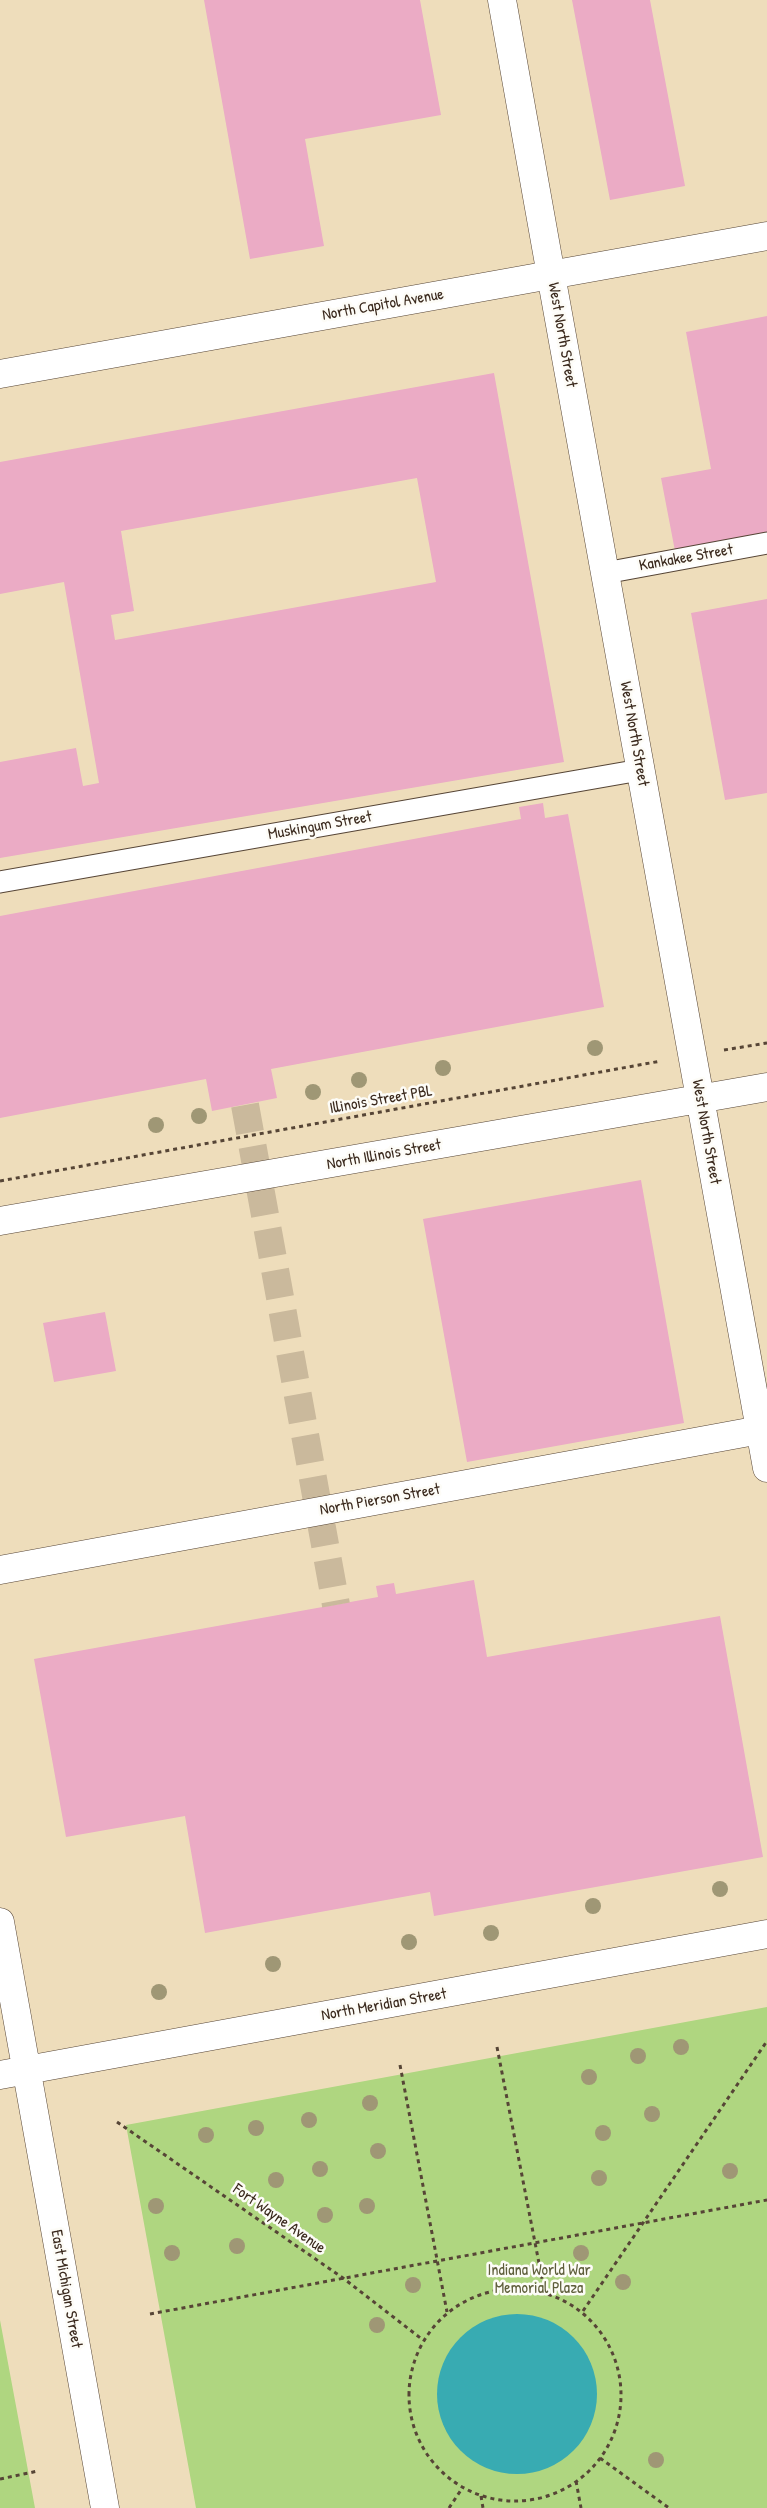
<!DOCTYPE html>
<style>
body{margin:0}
canvas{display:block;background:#edb}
</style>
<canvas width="767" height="2508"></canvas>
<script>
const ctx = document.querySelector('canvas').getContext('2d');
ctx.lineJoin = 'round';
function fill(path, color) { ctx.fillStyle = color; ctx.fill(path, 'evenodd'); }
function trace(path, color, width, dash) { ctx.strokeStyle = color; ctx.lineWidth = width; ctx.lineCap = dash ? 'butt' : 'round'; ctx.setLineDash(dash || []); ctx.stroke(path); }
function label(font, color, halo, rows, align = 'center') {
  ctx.font = font + ' "Patrick Hand",sans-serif'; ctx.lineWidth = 5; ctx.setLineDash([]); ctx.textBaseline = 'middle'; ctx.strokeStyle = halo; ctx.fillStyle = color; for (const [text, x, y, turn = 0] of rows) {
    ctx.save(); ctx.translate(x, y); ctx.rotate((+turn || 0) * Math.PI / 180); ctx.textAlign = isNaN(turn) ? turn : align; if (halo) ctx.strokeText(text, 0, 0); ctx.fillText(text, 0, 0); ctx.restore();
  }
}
fill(new Path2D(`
 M767 2007V2508H196L126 2125Z
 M0 2320 35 2508H0Z`), '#afd680');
fill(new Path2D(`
 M437 2394a80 80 0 1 1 160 0a80 80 0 1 1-160 0Z`), '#38abb2');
fill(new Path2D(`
 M204 0H420L441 115 305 139 324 246 250 259Z
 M572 0H650L685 186 610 200Z
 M767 316V534L675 551 661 478 711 469 686 332Z
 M494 373 564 762 0 858V762L76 748 83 786 99 783 64 582 0 594V462ZM417 478 436 582 115 640 111 615 134 611 121 531Z
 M767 599V793L725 800 691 613Z
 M543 803 545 818 568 814 604 1007 271 1069 277 1098 212 1111 206 1079 0 1118V916L521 819 519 807Z
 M641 1180 684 1423 467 1462 423 1219Z
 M105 1312 116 1371 54 1382 43 1323Z
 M474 1580 487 1657 720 1616 763 1857 434 1916 430 1892 205 1933 185 1816 66 1837 34 1659 378 1597 376 1586 394 1583 396 1594Z`), '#ebabc5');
trace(new Path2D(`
 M245 1105 336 1605`), '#cab99c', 28, [28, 14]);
const service = new Path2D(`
 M605 573 767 543
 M0 882 640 770`);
const minor = new Path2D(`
 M502 0 551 275
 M0 1570 760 1430`);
const secondary = new Path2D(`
 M551 275 767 1468
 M0 374 767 236
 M0 1221 767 1087
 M0 1922 105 2508
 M0 2075 767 1934`);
trace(service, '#564536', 23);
trace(minor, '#564536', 29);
trace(secondary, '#564536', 29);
trace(new Path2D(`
 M724 1050 767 1043
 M0 1181 661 1061
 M497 2047 545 2294
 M400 2065 447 2312
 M117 2122 343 2278 423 2340
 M409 2395a106 106 0 1 1 212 0a106 106 0 1 1-212 0Z
 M583 2311 767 2041
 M150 2314 767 2200
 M600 2458 669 2508
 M0 2479 38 2471
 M576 2481 581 2508
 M481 2496 483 2508
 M449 2508 463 2487`), '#564536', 3, [4, 4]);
trace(service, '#fff', 21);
trace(minor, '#fff', 28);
trace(secondary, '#fff', 28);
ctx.fillStyle = '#9f9775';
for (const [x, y] of [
 [595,1048],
 [443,1068],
 [359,1080],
 [313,1092],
 [199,1116],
 [156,1125],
 [720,1889],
 [593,1906],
 [491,1933],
 [409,1942],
 [273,1964],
 [159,1992],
 [681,2047],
 [638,2056],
 [589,2077],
 [370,2103],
 [652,2114],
 [309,2120],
 [256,2128],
 [603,2133],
 [206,2135],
 [378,2151],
 [320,2169],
 [730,2171],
 [599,2178],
 [276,2180],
 [156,2206],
 [367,2206],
 [325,2215],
 [237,2246],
 [172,2253],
 [581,2253],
 [623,2282],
 [413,2285],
 [377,2325],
 [656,2460]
]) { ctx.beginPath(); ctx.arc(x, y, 8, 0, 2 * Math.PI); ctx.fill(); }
label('16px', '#3b2a1e', '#fdfcf7', [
 ["North Capitol Avenue",383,305,-10],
 ["West North Street",562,335,80],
 ["Kankakee Street",686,558,-10],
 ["West North Street",634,734,80],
 ["Muskingum Street",320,826,-10],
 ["Illinois Street PBL",381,1100,-10],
 ["West North Street",706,1132,80],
 ["North Illinois Street",384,1155,-10],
 ["North Pierson Street",380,1500,-10],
 ["North Meridian Street",384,2005,-10],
 ["Fort Wayne Avenue",279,2219,35],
 ["East Michigan Street",66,2289,80]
]);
label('16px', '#5e5e3b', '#fdfcf7', [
 ["Indiana World War",539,2271],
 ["Memorial Plaza",539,2289]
]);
</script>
